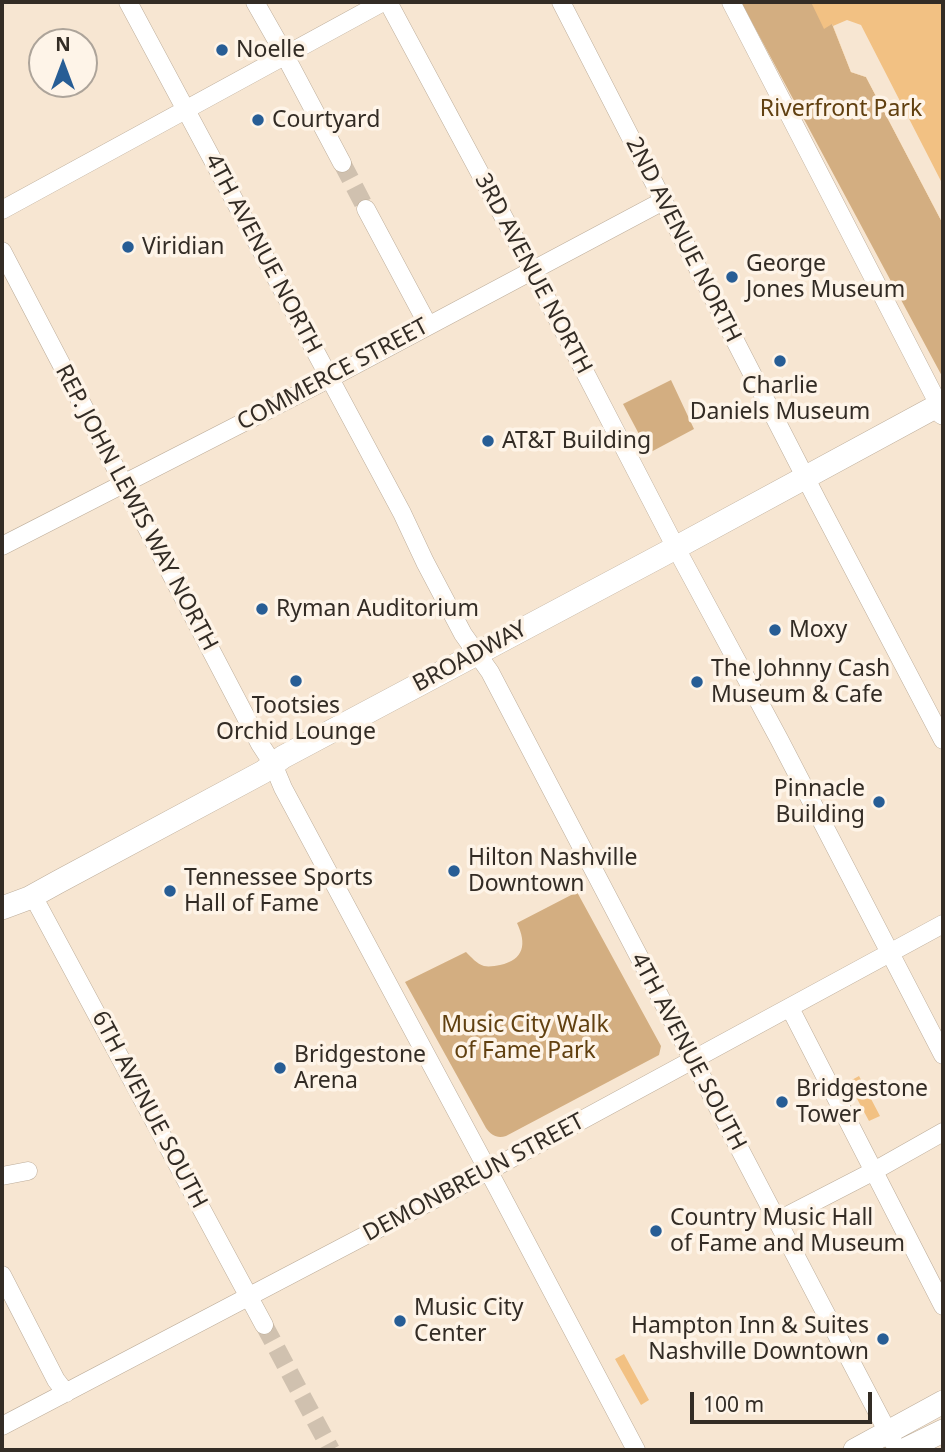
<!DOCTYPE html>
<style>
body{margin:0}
#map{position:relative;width:945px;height:1452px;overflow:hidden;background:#f7e6d2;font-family:"Noto Sans",sans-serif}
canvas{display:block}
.frame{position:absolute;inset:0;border:4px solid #332c25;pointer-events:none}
.north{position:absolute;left:28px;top:28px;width:70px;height:70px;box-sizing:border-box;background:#fef4e8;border:2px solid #ada49a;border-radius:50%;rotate:0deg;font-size:19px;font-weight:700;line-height:28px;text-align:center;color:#332c25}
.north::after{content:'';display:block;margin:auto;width:24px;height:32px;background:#275d95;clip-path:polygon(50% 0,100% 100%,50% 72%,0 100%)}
.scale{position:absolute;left:690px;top:1392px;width:182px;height:32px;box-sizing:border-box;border:4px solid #332c25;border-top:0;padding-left:9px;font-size:21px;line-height:24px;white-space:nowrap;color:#332c25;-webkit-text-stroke:5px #fef4e8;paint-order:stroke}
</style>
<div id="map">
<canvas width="945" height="1452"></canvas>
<div class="frame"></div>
<div class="north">N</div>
<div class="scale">100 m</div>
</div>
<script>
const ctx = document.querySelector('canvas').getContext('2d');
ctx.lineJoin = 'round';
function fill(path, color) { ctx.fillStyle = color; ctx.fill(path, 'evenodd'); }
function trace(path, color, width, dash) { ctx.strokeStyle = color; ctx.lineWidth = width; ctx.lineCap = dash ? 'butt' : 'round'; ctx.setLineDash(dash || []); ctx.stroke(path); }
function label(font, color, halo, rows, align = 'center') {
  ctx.font = font + ' "Noto Sans",sans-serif'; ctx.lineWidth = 7; ctx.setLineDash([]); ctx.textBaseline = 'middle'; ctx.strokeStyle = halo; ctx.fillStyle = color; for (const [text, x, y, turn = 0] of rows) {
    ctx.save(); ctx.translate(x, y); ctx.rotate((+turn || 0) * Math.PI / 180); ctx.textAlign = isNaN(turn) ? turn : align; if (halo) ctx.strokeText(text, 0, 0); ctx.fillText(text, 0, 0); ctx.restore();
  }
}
fill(new Path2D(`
 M741 2H831L832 24 851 72 866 77 943 224V378Z
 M671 380 694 429 649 453 623 404Z
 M577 892 661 1046 659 1055 506 1136C497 1139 491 1135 486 1128L405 982 466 952C471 957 477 964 484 966 489 967 495 966 500 965 524 960 527 944 517 923Z`), '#d3ae81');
fill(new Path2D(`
 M811 2H943V224L866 77 851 72 832 24 824 29Z
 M859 1076 880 1116 869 1121 848 1082Z
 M624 1354 649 1400 641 1405 615 1359Z`), '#f2c183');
fill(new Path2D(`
 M847 20 861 25 943 185V224L866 77 851 72 833 26Z`), '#f7e6d2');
trace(new Path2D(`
 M342 163 366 209
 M264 1325 331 1450`), '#d0c1af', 18, [18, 9]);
const minor = new Path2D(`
 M128 2 402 513 425 562 463 634 490 672 893 1442
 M255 2 280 46
 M388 2 532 270 676 548 779 739 943 1055
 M561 2 818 502 943 740
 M731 2 939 405
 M290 65 342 163
 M366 209 428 325
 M2 210 383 2
 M2 251 260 744 273 764 283 788 497 1187 636 1450
 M2 546 338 374 663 201
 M33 896 264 1325
 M790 1008 943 1306
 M2 1176 28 1171
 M777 1221 874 1171 943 1132
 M2 1275 56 1380 66 1393
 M2 1426 488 1171 943 924`);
const major = new Path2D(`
 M2 908 29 898 58 882 263 772 283 757 666 553 939 405 943 413
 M855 1450 943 1402
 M904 1450 943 1431`);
trace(minor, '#bdad9a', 19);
trace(major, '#bdad9a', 24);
trace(minor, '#fff', 18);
trace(major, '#fff', 23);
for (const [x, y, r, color] of [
 [222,50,7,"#275d95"],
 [258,120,7,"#275d95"],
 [128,247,7,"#275d95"],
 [732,277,7,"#275d95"],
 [780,361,7,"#275d95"],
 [488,441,7,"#275d95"],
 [262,609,7,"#275d95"],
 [775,630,7,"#275d95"],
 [296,681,7,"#275d95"],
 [697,682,7,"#275d95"],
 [879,802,7,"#275d95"],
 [454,871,7,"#275d95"],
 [170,891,7,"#275d95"],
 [280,1068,7,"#275d95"],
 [782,1102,7,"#275d95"],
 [656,1231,7,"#275d95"],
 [400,1321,7,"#275d95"],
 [883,1339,7,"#275d95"]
]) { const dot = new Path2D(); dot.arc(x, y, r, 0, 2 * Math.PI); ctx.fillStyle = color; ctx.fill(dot); trace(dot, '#fef4e8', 2.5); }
label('23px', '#332c25', '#fef4e8', [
 ["Noelle",236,50],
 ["Courtyard",272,120],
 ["Viridian",142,247],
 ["George",746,264],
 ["Jones Museum",746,290],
 ["Charlie",780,386,"center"],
 ["Daniels Museum",780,412,"center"],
 ["AT&T Building",502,441],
 ["Ryman Auditorium",276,609],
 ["Moxy",789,630],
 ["The Johnny Cash",711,669],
 ["Museum & Cafe",711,695],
 ["Tootsies",296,706,"center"],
 ["Orchid Lounge",296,732,"center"],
 ["Pinnacle",865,789,"right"],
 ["Building",865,815,"right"],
 ["Hilton Nashville",468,858],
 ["Downtown",468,884],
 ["Tennessee Sports",184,878],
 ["Hall of Fame",184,904],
 ["Bridgestone",294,1055],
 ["Arena",294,1081],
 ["Bridgestone",796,1089],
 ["Tower",796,1115],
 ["Country Music Hall",670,1218],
 ["of Fame and Museum",670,1244],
 ["Music City",414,1308],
 ["Center",414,1334],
 ["Hampton Inn & Suites",869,1326,"right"],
 ["Nashville Downtown",869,1352,"right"]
], 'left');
label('23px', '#614010', '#fef4e8', [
 ["Riverfront Park",841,109],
 ["Music City Walk",525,1025],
 ["of Fame Park",525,1051]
]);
label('23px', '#332c25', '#fef4e8', [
 ["2ND AVENUE NORTH",683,240,63],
 ["4TH AVENUE NORTH",263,254,62],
 ["3RD AVENUE NORTH",533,274,62],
 ["COMMERCE STREET",333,375,-28],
 ["REP. JOHN LEWIS WAY NORTH",136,508,62],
 ["BROADWAY",470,657,-28],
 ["4TH AVENUE SOUTH",688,1052,62],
 ["6TH AVENUE SOUTH",149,1110,62],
 ["DEMONBREUN STREET",474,1178,-28]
]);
</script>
